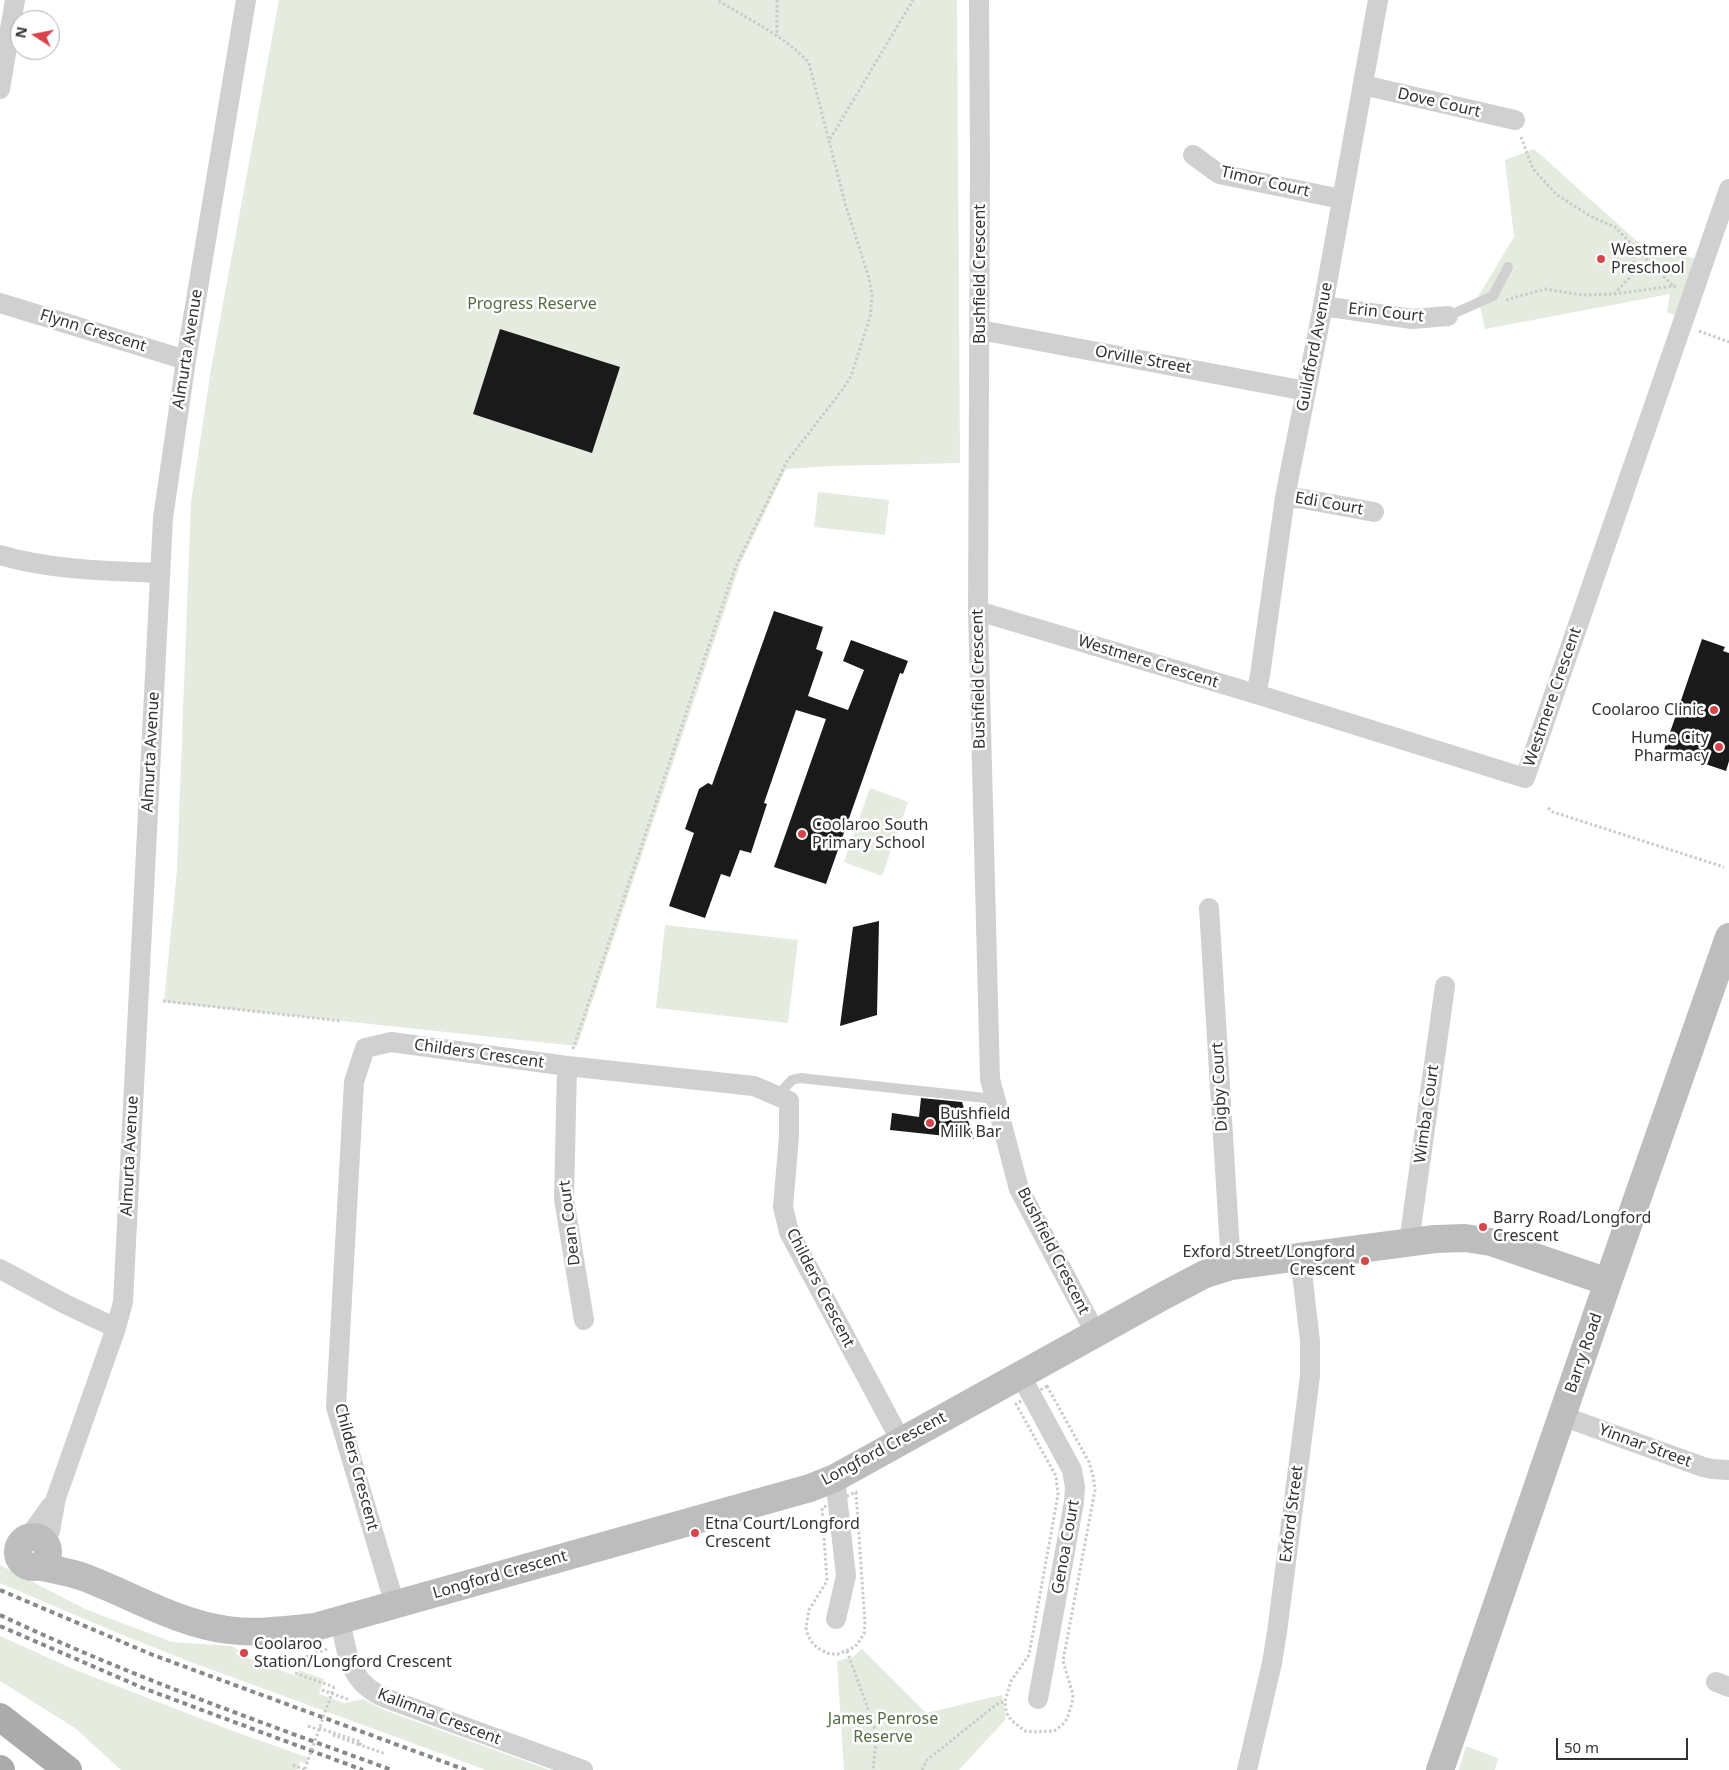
<!DOCTYPE html>
<style>
body{margin:0}
#map{position:relative;width:1729px;height:1770px;overflow:hidden;background:#fff;font-family:"Noto Sans",sans-serif}
canvas{display:block}
.north{position:absolute;left:10px;top:10px;width:50px;height:50px;box-sizing:border-box;background:#fff;border:1px solid #adadad;border-radius:50%;rotate:281deg;font-size:14px;font-weight:700;line-height:20px;text-align:center;color:#333}
.north::after{content:'';display:block;margin:auto;width:18px;height:22px;background:#db434b;clip-path:polygon(50% 0,100% 100%,50% 72%,0 100%)}
.scale{position:absolute;left:1556px;top:1738px;width:132px;height:22px;box-sizing:border-box;border:2px solid #333;border-top:0;padding-left:6px;font-size:15px;line-height:18px;white-space:nowrap;color:#333;-webkit-text-stroke:4px #fff;paint-order:stroke}
</style>
<div id="map">
<canvas width="1729" height="1770"></canvas>
<div class="north">N</div>
<div class="scale">50 m</div>
</div>
<script>
const ctx = document.querySelector('canvas').getContext('2d');
ctx.lineJoin = 'round';
function fill(path, color) { ctx.fillStyle = color; ctx.fill(path, 'evenodd'); }
function trace(path, color, width, dash) { ctx.strokeStyle = color; ctx.lineWidth = width; ctx.lineCap = dash ? 'butt' : 'round'; ctx.setLineDash(dash || []); ctx.stroke(path); }
function label(font, color, halo, rows, align = 'center') {
  ctx.font = font + ' "Noto Sans",sans-serif'; ctx.lineWidth = 5; ctx.setLineDash([]); ctx.textBaseline = 'middle'; ctx.strokeStyle = halo; ctx.fillStyle = color; for (const [text, x, y, turn = 0] of rows) {
    ctx.save(); ctx.translate(x, y); ctx.rotate((+turn || 0) * Math.PI / 180); ctx.textAlign = isNaN(turn) ? turn : align; if (halo) ctx.strokeText(text, 0, 0); ctx.fillText(text, 0, 0); ctx.restore();
  }
}
fill(new Path2D(`
 M279 0H957L960 463 832 466 786 469 741 562 577 1046 164 1002 177 870 191 502 211 369Z
 M1534 149 1639 243 1700 260 1681 318 1667 312 1670 294 1485 329 1478 297 1514 237 1505 160Z
 M818 492 889 500 885 535 814 527Z
 M870 788 908 802 882 876 844 862Z
 M665 925 798 940 788 1023 656 1008Z
 M0 1565 85 1609 172 1642 232 1646 238 1650 236 1654 296 1676 299 1670 324 1679 319 1694 344 1703 363 1699 384 1710 550 1770H486L188 1661 120 1634 0 1583Z
 M0 1636 73 1669 233 1731 309 1758 307 1764 300 1761 297 1770H121L75 1728 0 1681Z
 M862 1649 926 1713 1002 1695 1006 1719 959 1770H844L837 1661 853 1657Z
 M1466 1746 1498 1758 1495 1770H1459Z`), '#e5ebdf');
fill(new Path2D(`
 M500 329 620 367 592 453 473 414Z
 M774 611 823 627 816 649 823 652 808 696 848 710 864 670 843 661 851 640 908 661 903 674 900 673 826 884 774 867 826 719 796 710 764 803 767 804 751 853 740 850 730 877 721 874 705 918 669 906 694 833 685 829 699 789 708 783 712 785Z
 M1702 639 1725 647 1723 651 1729 653V761L1726 771 1664 750Z
 M879 921 877 1015 840 1026 853 927Z
 M921 1098 962 1102 974 1139 890 1130 892 1113 919 1117Z`), '#1a1a1a');
trace(new Path2D(`
 M777 0V36
 M1521 137 1533 169 1557 195 1592 217 1615 227 1673 286
 M830 139 913 0
 M1614 294 1636 271 1629 242
 M1506 300 1545 289 1582 295 1614 294 1673 286 1678 287
 M1699 331 1729 342
 M1548 808 1553 812 1724 867
 M163 1001 341 1021
 M573 1049 735 568 787 461 843 389 851 376 870 317 872 296 869 278 845 203 809 63C789 39 745 17 717 0
 M1047 1386 1089 1462 1093 1475 1095 1490 1063 1661 1073 1695 1072 1703 1067 1719 1062 1725 1054 1731 1034 1732 1025 1731 1011 1720 1006 1712 1005 1701 1011 1681 1029 1655 1058 1495 1056 1476 1016 1404Z
 M856 1492 865 1624 864 1634 855 1647 838 1654H830L821 1650 814 1645 808 1636 806 1628 809 1610 827 1581 822 1508Z
 M847 1651 874 1725 876 1740 873 1770
 M306 1657 327 1649
 M295 1673 334 1687
 M322 1690 350 1700
 M308 1726 322 1731
 M319 1728 361 1742 360 1745 386 1754
 M333 1735 360 1745
 M293 1765 306 1770
 M922 1770 927 1760 997 1704 1005 1701`), '#cacaca', 3, [2.5, 2.5]);
trace(new Path2D(`
 M1448 316 1493 296 1508 267
 M777 1096 792 1080 800 1078 995 1099`), '#d0d0d0', 10);
trace(new Path2D(`
 M979 0 980 162 978 611 990 1079 1019 1189 1096 1334
 M1363 85 1515 120
 M0 89 15 0
 M1193 155 1219 174 1341 199
 M0 303 186 360
 M1323 306 1412 319 1448 316
 M980 330 1306 391
 M1285 497 1304 499 1374 512
 M0 555C52 570 106 571 160 573
 M978 611 1256 694 1525 778 1729 189
 M1256 694 1260 675 1285 497 1323 306 1378 0
 M1209 908 1231 1266
 M567 1066 564 1199 584 1320
 M1409 1242 1445 986
 M0 1269 65 1304 116 1328
 M1021 1376 1072 1470 1075 1487 1074 1502 1038 1699
 M1562 1416 1703 1467 1712 1469 1729 1470
 M835 1478 846 1576 836 1619
 M28 1538 51 1506
 M45 1544 50 1531 56 1498 116 1328 123 1302 163 518 186 360 246 0
 M395 1605 336 1407 354 1082 365 1048 391 1042 567 1066 754 1086 789 1101V1136L783 1207 789 1232 901 1441
 M340 1620C348 1656 349 1684 388 1699L583 1770
 M1716 1682 1729 1687
 M1247 1770 1272 1663 1277 1632 1310 1376V1341L1300 1256`), '#d0d0d0', 20);
trace(new Path2D(`
 M18 1552a15 15 0 1 1 30 0a15 15 0 1 1-30 0Z
 M38 1566C53 1570 71 1572 86 1578 133 1596 177 1623 228 1630 257 1634 286 1630 315 1627L810 1488 835 1478 1165 1295 1205 1274 1231 1266 1435 1239 1465 1238 1491 1242 1608 1282
 M1440 1770 1608 1282 1729 937`), '#bdbdbd', 28);
trace(new Path2D(`
 M0 1717 68 1770
 M0 1769 1 1770`), '#ababab', 28);
trace(new Path2D(`
 M0 1590 153 1655 466 1770
 M0 1615C127 1675 260 1722 392 1770
 M0 1626 143 1688 363 1770`), '#888', 4, [5, 4]);
trace(new Path2D(`
 M305 1769 334 1687`), '#cacaca', 3, [2.5, 2.5]);
for (const [x, y, r, color] of [
 [1601,259,5,"#db434b"],
 [1714,710,5,"#db434b"],
 [1719,747,5,"#db434b"],
 [802,834,5,"#db434b"],
 [930,1123,5,"#db434b"],
 [1483,1227,5,"#db434b"],
 [1365,1261,5,"#db434b"],
 [695,1533,5,"#db434b"],
 [244,1653,5,"#db434b"]
]) { const dot = new Path2D(); dot.arc(x, y, r, 0, 2 * Math.PI); ctx.fillStyle = color; ctx.fill(dot); trace(dot, '#fff', 2); }
label('16px', '#333', '#fff', [
 ["Dove Court",1439,103,13],
 ["Timor Court",1265,182,13],
 ["Bushfield Crescent",980,274,-90],
 ["Erin Court",1386,313,6],
 ["Flynn Crescent",93,331,17],
 ["Guildford Avenue",1315,347,-79],
 ["Almurta Avenue",188,349,-81],
 ["Orville Street",1143,360,10],
 ["Edi Court",1329,504,10],
 ["Westmere Crescent",1148,662,17],
 ["Bushfield Crescent",979,679,-91],
 ["Westmere Crescent",1553,697,-71],
 ["Almurta Avenue",151,752,-87],
 ["Childers Crescent",479,1054,8],
 ["Digby Court",1220,1087,-93],
 ["Wimba Court",1427,1114,-82],
 ["Almurta Avenue",130,1156,-87],
 ["Dean Court",570,1223,-97],
 ["Bushfield Crescent",1053,1251,63],
 ["Childers Crescent",820,1288,63],
 ["Barry Road",1584,1353,-71],
 ["Yinnar Street",1645,1446,20],
 ["Longford Crescent",884,1449,-28],
 ["Childers Crescent",356,1467,75],
 ["Exford Street",1292,1514,-83],
 ["Genoa Court",1066,1547,-80],
 ["Longford Crescent",500,1575,-16],
 ["Kalimna Crescent",439,1717,21]
]);
label('16px', '#333', '#fff', [
 ["Westmere",1611,250],
 ["Preschool",1611,268],
 ["Coolaroo Clinic",1704,710,"right"],
 ["Hume City",1709,738,"right"],
 ["Pharmacy",1709,756,"right"],
 ["Coolaroo South",812,825],
 ["Primary School",812,843],
 ["Bushfield",940,1114],
 ["Milk Bar",940,1132],
 ["Barry Road/Longford",1493,1218],
 ["Crescent",1493,1236],
 ["Exford Street/Longford",1355,1252,"right"],
 ["Crescent",1355,1270,"right"],
 ["Etna Court/Longford",705,1524],
 ["Crescent",705,1542],
 ["Coolaroo",254,1644],
 ["Station/Longford Crescent",254,1662]
], 'left');
label('16px', '#556c42', '#fff', [
 ["Progress Reserve",532,304],
 ["James Penrose",883,1719],
 ["Reserve",883,1737]
]);
</script>
